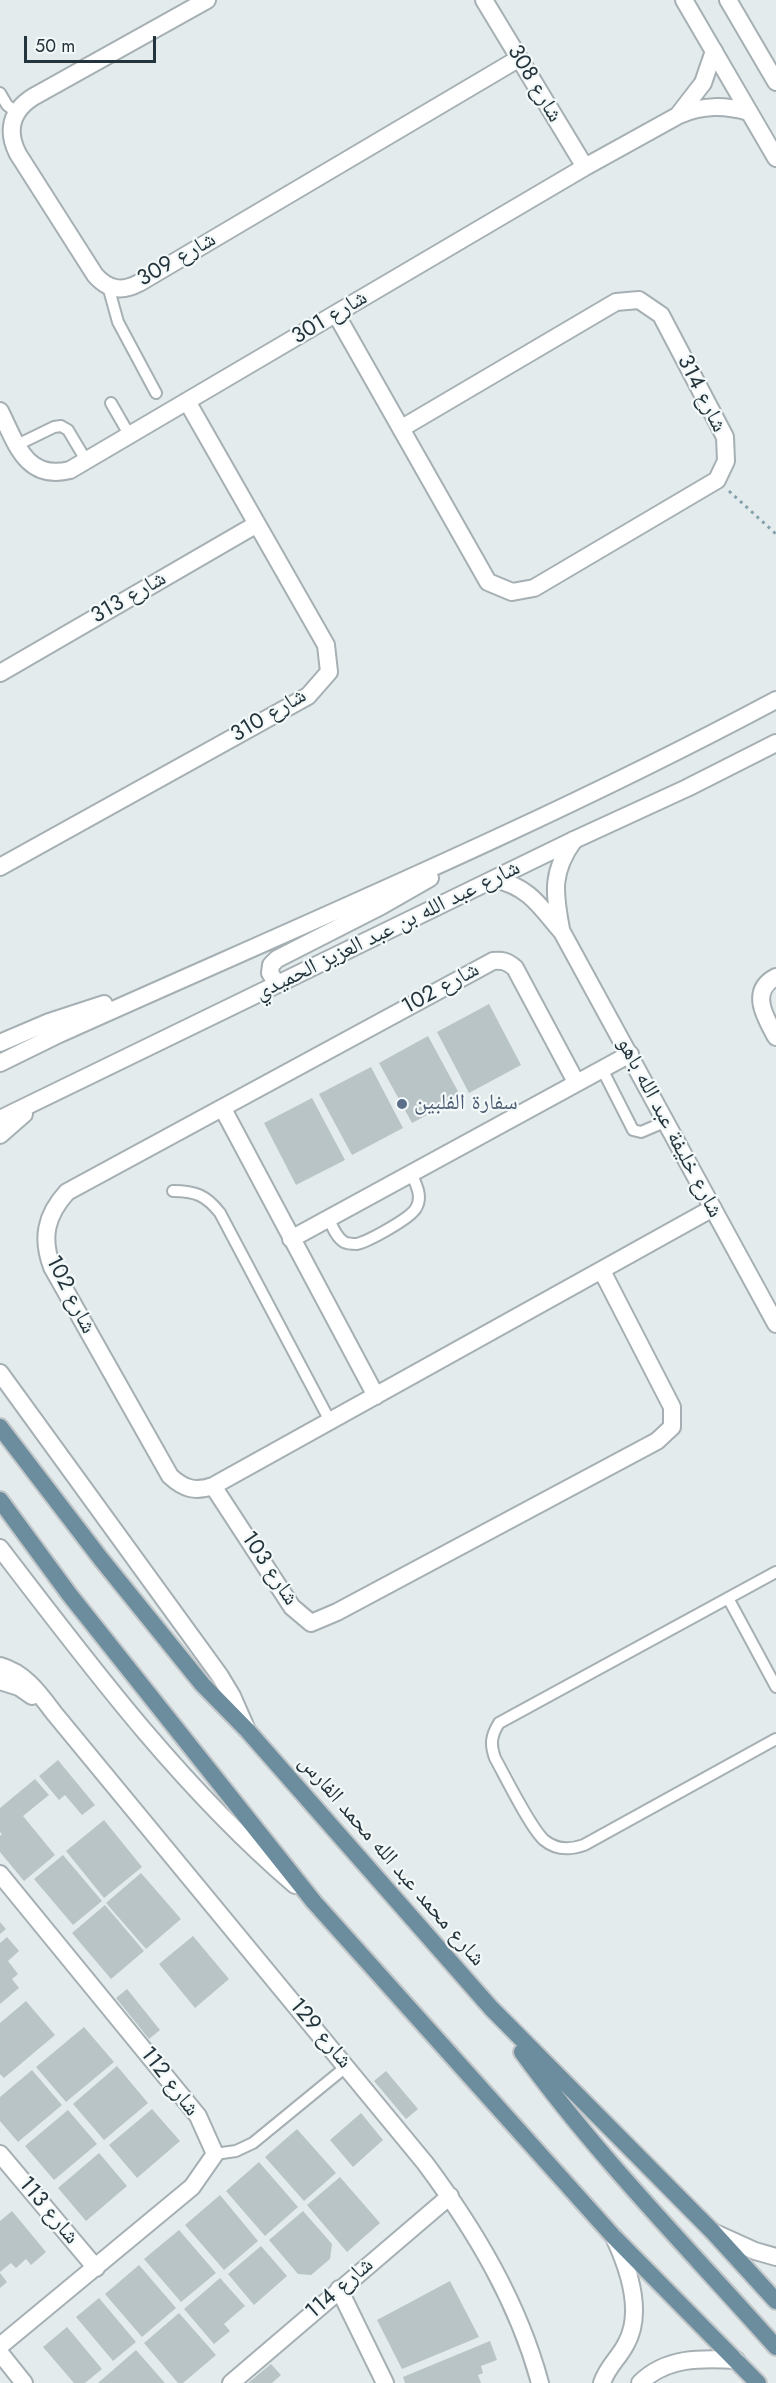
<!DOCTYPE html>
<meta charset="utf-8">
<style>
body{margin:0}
#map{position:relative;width:776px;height:2383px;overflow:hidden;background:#e3ebec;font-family:Jost,sans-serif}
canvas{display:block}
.scale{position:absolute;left:24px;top:36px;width:132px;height:27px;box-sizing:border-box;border:3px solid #24343c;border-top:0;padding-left:8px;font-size:18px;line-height:21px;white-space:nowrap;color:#24343c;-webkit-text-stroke:4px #f3f8f8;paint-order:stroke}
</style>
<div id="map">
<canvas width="776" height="2383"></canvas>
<div class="scale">50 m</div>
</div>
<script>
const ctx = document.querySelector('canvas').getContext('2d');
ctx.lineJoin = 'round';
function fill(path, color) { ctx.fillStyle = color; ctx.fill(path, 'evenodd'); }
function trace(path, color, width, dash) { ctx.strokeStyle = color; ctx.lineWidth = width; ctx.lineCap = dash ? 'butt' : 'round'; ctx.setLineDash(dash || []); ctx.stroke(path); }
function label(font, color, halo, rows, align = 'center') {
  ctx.font = font + ' Jost,"Noto Naskh Arabic",sans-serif'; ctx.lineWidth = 4.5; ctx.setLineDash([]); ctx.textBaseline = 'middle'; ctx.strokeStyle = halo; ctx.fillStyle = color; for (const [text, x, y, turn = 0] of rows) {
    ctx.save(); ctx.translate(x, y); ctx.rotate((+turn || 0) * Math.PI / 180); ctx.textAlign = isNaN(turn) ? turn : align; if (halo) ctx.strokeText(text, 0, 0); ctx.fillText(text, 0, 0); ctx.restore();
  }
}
fill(new Path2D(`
 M489 1004 521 1065 469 1093 437 1032Z
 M428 1036 461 1097 412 1123 379 1063Z
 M371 1067 403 1128 352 1155 319 1094Z
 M312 1098 345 1160 296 1185 264 1123Z
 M58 1760 95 1805 82 1815 65 1795 59 1800 39 1776Z
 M35 1779 49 1795 23 1816 55 1855 24 1881 0 1852V1836L2 1834 0 1832V1808Z
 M104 1820 142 1867 104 1898 66 1851Z
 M63 1855 102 1901 73 1925 34 1879Z
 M141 1873 181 1919 146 1949 106 1903Z
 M105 1905 144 1951 111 1979 72 1933Z
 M0 1922 6 1929 0 1934Z
 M193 1936 229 1979 195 2008 159 1964Z
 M7 1937 19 1951 8 1961 18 1974 12 1979 19 1988 0 2004V1943Z
 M127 1989 160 2030 149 2039 116 1998Z
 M26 2001 55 2035 4 2078 0 2074V2023Z
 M84 2027 114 2062 66 2102 36 2067Z
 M117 2066 148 2103 104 2140 73 2104Z
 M32 2070 62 2105 18 2142 0 2121V2097Z
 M386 2071 418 2109 406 2119 374 2081Z
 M152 2109 180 2141 137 2178 109 2145Z
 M68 2110 97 2144 54 2180 25 2146Z
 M361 2113 383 2140 353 2167 330 2140Z
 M297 2129 336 2173 304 2201 265 2157Z
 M99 2153 127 2186 86 2221 58 2188Z
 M259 2162 298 2207 265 2236 226 2191Z
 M340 2177 380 2223 347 2252 307 2205Z
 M220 2195 258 2241 224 2270 185 2225Z
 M12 2211 46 2252 31 2265 26 2259 16 2268 11 2263 0 2272V2221Z
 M303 2211 332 2244 330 2259 311 2275 298 2274 269 2240Z
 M179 2230 216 2273 181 2302 144 2259Z
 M261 2246 287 2276 254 2305 228 2274Z
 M139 2265 176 2308 142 2337 105 2294Z
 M0 2273 7 2282 0 2288Z
 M220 2278 245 2306 224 2324 230 2331 214 2344 184 2309Z
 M450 2281 479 2337 402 2369 377 2320Z
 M99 2298 136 2342 113 2361 76 2317Z
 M179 2313 216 2355 183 2383H178L144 2343Z
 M67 2327 102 2369 85 2383H74L43 2347Z
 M490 2341 497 2360 481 2366 483 2373 478 2375 481 2383H405L403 2377Z
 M136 2350 165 2383H98Z
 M271 2364 281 2375 272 2383H248Z`), '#b9c4c6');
const service = new Path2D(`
 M0 93 7 105 16 112
 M108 286 118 322 156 393
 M111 403 130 436
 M17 445 54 427 61 426 68 430 87 462
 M602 1069 633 1130 641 1132 667 1121
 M173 1191C195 1191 206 1195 220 1213L330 1421
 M329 1219C332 1226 336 1237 344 1242 348 1244 353 1244 357 1244 369 1241 411 1218 416 1208 423 1197 416 1184 411 1173
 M776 1572 499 1723C491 1736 490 1744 495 1758 506 1778 530 1827 544 1840 556 1850 570 1850 584 1845L776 1739
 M728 1598 776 1687
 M215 2154 236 2151 253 2143 347 2066`);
const minor = new Path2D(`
 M207 0 33 97C11 111 6 131 18 154L95 275C108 290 122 292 139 283L518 59
 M484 0 585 167
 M679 114 703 83 714 51
 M336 314 488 582 512 592 534 588 717 480 726 461 725 437 661 315 639 300 616 302 402 428
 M0 411C16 443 26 481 70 470L585 167 679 115C703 105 724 105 749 112
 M0 673 257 524
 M0 867 308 696 329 672 326 645 188 403
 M495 879C531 888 540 907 562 932L776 1324
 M561 929C554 892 551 872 574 840
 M776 977C749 991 765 1017 776 1037
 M576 1082 515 968C507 961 502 960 493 961L67 1192C46 1215 41 1238 52 1267L170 1476C184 1489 195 1492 213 1486L713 1208
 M223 1109 376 1396
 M291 1239 630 1054
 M213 1486 292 1607 311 1623 337 1612 657 1441 672 1427V1407L602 1271
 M0 1666C25 1673 39 1693 54 1713L425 2163C475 2230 518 2302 540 2383
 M0 1681 19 1687 32 1696
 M0 1874 198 2116 215 2154 192 2187 0 2346
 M0 2154 96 2268
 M713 2232 755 2251 776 2257
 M339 2289 385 2383
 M0 2353 24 2383
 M231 2383 450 2196`);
const tertiary = new Path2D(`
 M684 0 776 158
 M728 0 776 82
 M277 984 270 973 271 965 277 959 381 906 430 878
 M0 1043 49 1022 104 1004
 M0 1063 55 1036C297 927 542 825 776 700
 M0 1119 574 840 687 788 776 743
 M0 1135 24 1114
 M0 1373 220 1676 232 1696 247 1730
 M0 1548C91 1667 181 1787 295 1885
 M602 2383C607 2367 619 2358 626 2344 644 2312 628 2267 614 2237
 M640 2383C666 2357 701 2358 736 2360`);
const primary = new Path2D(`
 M0 1427 101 1559 202 1684 247 1730 491 2008 713 2232 776 2301
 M0 1500 69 1594 314 1902 613 2236 758 2383
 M522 2052C598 2157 690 2250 776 2347`);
trace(service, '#a6b0b4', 14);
trace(minor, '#a6b0b4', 20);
trace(tertiary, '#a6b0b4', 20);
trace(primary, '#c2c6c8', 20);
trace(new Path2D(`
 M729 491 776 534`), '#86a2ad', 3, [3, 4.5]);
trace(service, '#fff', 10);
trace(minor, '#fff', 16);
trace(tertiary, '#fff', 16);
trace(primary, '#6b8d9e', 16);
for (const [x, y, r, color] of [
 [402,1104,6,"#5c6f8a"]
]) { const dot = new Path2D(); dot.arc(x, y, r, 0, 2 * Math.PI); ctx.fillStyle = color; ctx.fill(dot); trace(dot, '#f3f8f8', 2); }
label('22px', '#24343c', '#f3f8f8', [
 ["شارع 308",534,84,59],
 ["شارع 309",177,260,-30],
 ["شارع 301",330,318,-31],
 ["شارع 314",701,394,63],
 ["شارع 313",129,598,-30],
 ["شارع 310",269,716,-31],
 ["شارع عبد الله بن عبد العزيز الحميدي",388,931,-26],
 ["شارع 102",441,989,-29],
 ["شارع خليفة عبد الله باهو",669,1128,62],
 ["شارع 102",70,1295,63],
 ["شارع 103",269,1569,56],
 ["شارع محمد عبد الله محمد الفارس",391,1861,49],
 ["شارع 129",320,2034,50],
 ["شارع 112",169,2082,52],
 ["شارع 113",48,2211,50],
 ["شارع 114",340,2289,-41]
]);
label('22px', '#4e5e75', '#f3f8f8', [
 ["سفارة الفلبين",414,1104]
], 'left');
</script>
